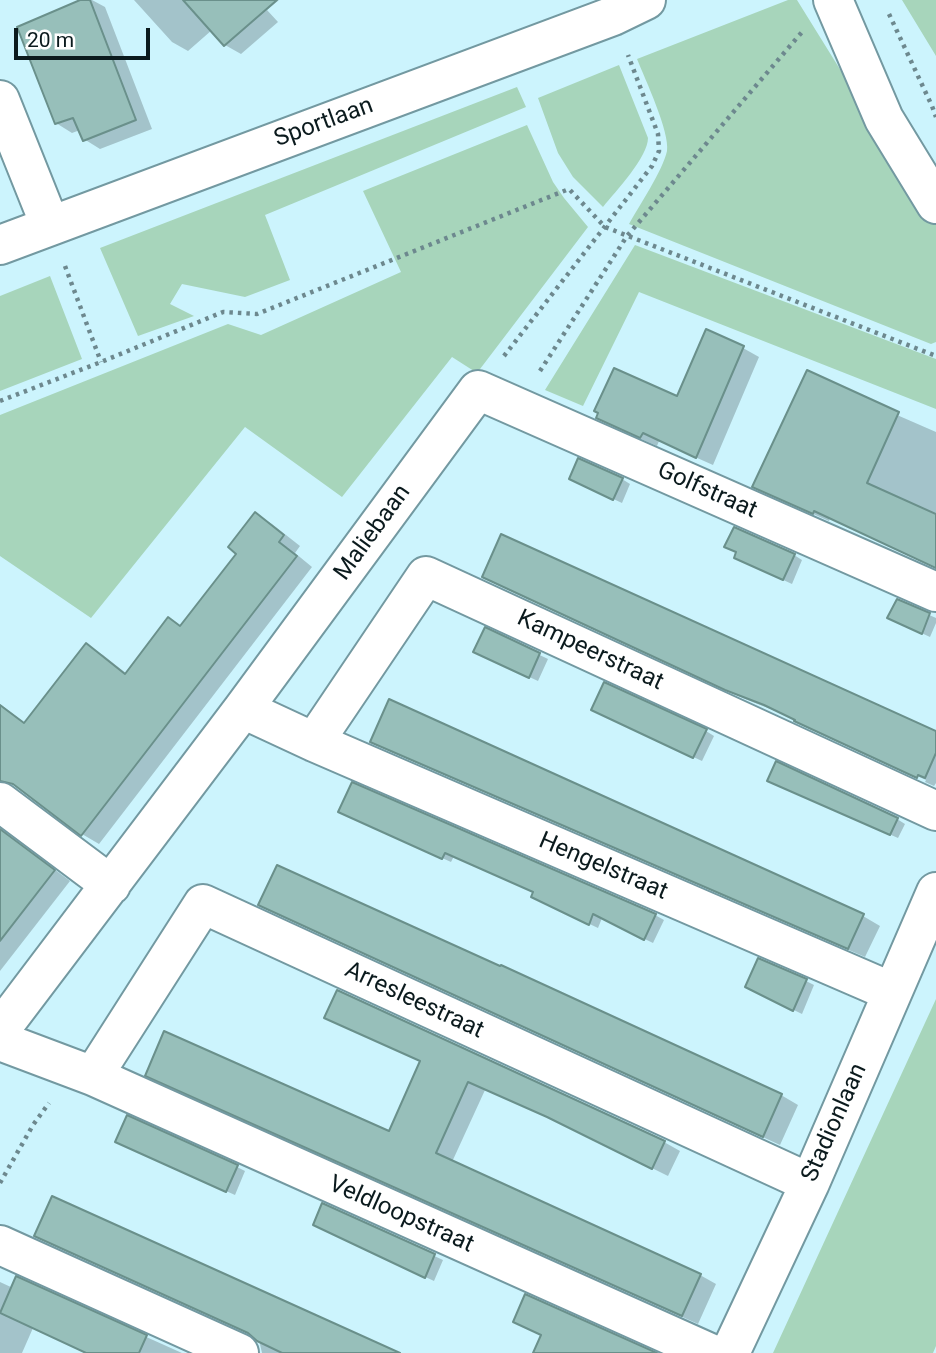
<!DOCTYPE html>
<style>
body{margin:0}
#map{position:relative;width:936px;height:1353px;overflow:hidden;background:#ccf4fd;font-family:Roboto,sans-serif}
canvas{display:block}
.scale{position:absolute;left:14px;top:28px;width:136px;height:32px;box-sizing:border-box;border:4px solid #0b1a1d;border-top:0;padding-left:9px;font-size:21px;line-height:24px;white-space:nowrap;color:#0b1a1d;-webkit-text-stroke:5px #fff;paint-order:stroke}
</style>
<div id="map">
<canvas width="936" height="1353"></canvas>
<div class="scale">20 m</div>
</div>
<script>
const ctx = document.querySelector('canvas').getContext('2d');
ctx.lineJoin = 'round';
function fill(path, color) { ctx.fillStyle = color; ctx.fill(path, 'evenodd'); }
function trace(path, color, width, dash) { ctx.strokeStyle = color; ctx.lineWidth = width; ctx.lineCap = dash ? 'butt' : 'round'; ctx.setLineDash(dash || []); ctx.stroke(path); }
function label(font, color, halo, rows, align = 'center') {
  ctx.font = font + ' Roboto,sans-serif'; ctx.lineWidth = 6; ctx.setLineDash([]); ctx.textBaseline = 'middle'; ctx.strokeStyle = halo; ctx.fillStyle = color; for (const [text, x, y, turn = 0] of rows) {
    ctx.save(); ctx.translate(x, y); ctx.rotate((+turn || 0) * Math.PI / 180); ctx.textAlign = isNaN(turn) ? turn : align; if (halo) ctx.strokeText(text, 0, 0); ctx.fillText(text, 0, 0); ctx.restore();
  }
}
fill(new Path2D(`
 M788 0H797L936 224V342L931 344 629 224C639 206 663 170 667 151 670 132 645 79 637 59Z
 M902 0H936V56Z
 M619 65 648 138C648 157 616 191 603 207L573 177 558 153 538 98Z
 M517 87 526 107 265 215 290 280 245 297 182 284 170 304 194 316 138 336 100 248Z
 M527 125 553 182 564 198 588 227 477 373 452 357 342 497 245 427 91 618 0 556V415L228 324 261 335 401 272 363 191Z
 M635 245 936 359V409L639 292 583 406 545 390Z
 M50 276 82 359 0 391V296Z
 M936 999V1346L933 1353H773Z`), '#a7d5bb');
fill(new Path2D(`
 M84 0H92L105 7 152 129 100 149 84 139 80 130 72 133 56 123Z
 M134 0H279L267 10 278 22 241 54 225 45 212 30 188 51 172 42Z
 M743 348 759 357 713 465 659 441 657 446 614 427 598 417 678 399Z
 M897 415 936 432V569L918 558 830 518 829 521 770 495 754 486Z
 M622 479 630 484 622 503 579 483Z
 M255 514 272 524 300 546 295 553 312 567 99 844 82 834 24 790 0 763V704L26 724 86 645 103 655 127 674 180 626 238 553Z
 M794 555 802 560 792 584 744 562Z
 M484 576 936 733V783L934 786 925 782 926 780 783 714 745 699 501 586Z
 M898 601 936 618V623L930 637 898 622Z
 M485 629 548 659 538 681 484 656Z
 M601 714 706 731 714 736 702 761Z
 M372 742 863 916 880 926 865 957 389 751Z
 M778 785 897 819 905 824 898 838Z
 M349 816 655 915 664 920 653 943 602 918 598 928 541 901 535 892 454 856 451 862Z
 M0 830 11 837 70 881 0 971Z
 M261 905 502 967 781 1095 798 1105 780 1145 278 914Z
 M806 981 814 985 802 1014 755 991Z
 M338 992 664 1142 680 1151 668 1176 565 1125 485 1090 452 1162 700 1275 716 1284 698 1324 163 1084 389 1134 421 1062 342 1026 327 1017Z
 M125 1146 237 1167 245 1171 235 1195Z
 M323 1205 443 1260 434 1281 324 1229Z
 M36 1236 395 1353H262L259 1340 254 1336 52 1245Z
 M17 1279 182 1353H86L33 1328 22 1353H0V1282L13 1288Z`), '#0003');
const building = new Path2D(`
 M80 0H90L136 120 83 141 73 118 55 124 17 27Z
 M183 0H277L224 46Z
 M706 329 744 346 696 458 643 433 640 438 596 418 598 413 594 411 614 368 677 396Z
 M807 370 899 412 867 483 936 514V568L814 511 813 514 752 487Z
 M578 458 623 478 613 500 569 479Z
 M255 512 284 535 279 542 297 556 81 836 13 784 0 781V705L24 723 86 643 125 674 168 617 180 626 236 554 228 547Z
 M734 527 795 554 783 580 734 558 736 552 724 547Z
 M501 534 936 731V753L925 778 918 775 917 778 794 721 795 720 764 705 725 690 482 577Z
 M897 599 930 613 922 634 887 618Z
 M485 627 540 653 529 678 473 652Z
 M604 682 707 729 693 758 591 710Z
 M389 699 864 914 848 949 370 742Z
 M776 761 898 818 890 835 767 781Z
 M352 782 656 914 644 940 593 914 589 925 531 897 533 892 445 853 442 859 338 812Z
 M0 829 55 870 0 941Z
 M277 865 500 966 501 965 782 1094 763 1137 258 905Z
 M758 958 807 979 793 1011 745 987Z
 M337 990 665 1141 652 1169 547 1117 468 1082 436 1153 701 1274 682 1316 145 1076 164 1031 389 1131 420 1061 324 1018Z
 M127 1115 238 1165 226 1192 115 1142Z
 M52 1196 307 1311 400 1353H282L257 1341 248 1333 34 1236Z
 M322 1203 435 1254 425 1278 313 1225Z
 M16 1276 147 1335 139 1353H86L0 1313Z
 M525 1294 657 1353H533L541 1335 513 1322Z`);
fill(building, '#97bfba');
trace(building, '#6a908b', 2);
const minor = new Path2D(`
 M833 0 884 119 936 204
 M0 100 50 225
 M0 245 613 16 646 0
 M243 709 314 742 892 992
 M314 742 426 576 936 811
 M0 802 111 885
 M0 1030 243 709 478 390 936 592
 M0 1041 93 1076 710 1353
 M93 1076 203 904 810 1183
 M0 1245 239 1353
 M730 1353 810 1183 936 892`);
trace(minor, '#7399a1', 42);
trace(new Path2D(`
 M889 14 932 106 936 117
 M65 266 101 362
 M504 356 652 166 659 151 658 134 628 55
 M540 371 627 236 802 32
 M0 401 101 362 223 312 257 314 569 189 605 227 936 356
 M0 1183 33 1125 49 1103`), '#6d888e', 4.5, [3.5, 5]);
trace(minor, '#fff', 38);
label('24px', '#0b1a1d', '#fff', [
 ["Sportlaan",324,123,-20],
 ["Golfstraat",707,491,24],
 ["Maliebaan",373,533,-54],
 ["Kampeerstraat",590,651,25],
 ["Hengelstraat",603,867,23],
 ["Arresleestraat",414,1001,25],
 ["Stadionlaan",835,1123,-66],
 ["Veldloopstraat",401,1215,24]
]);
</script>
